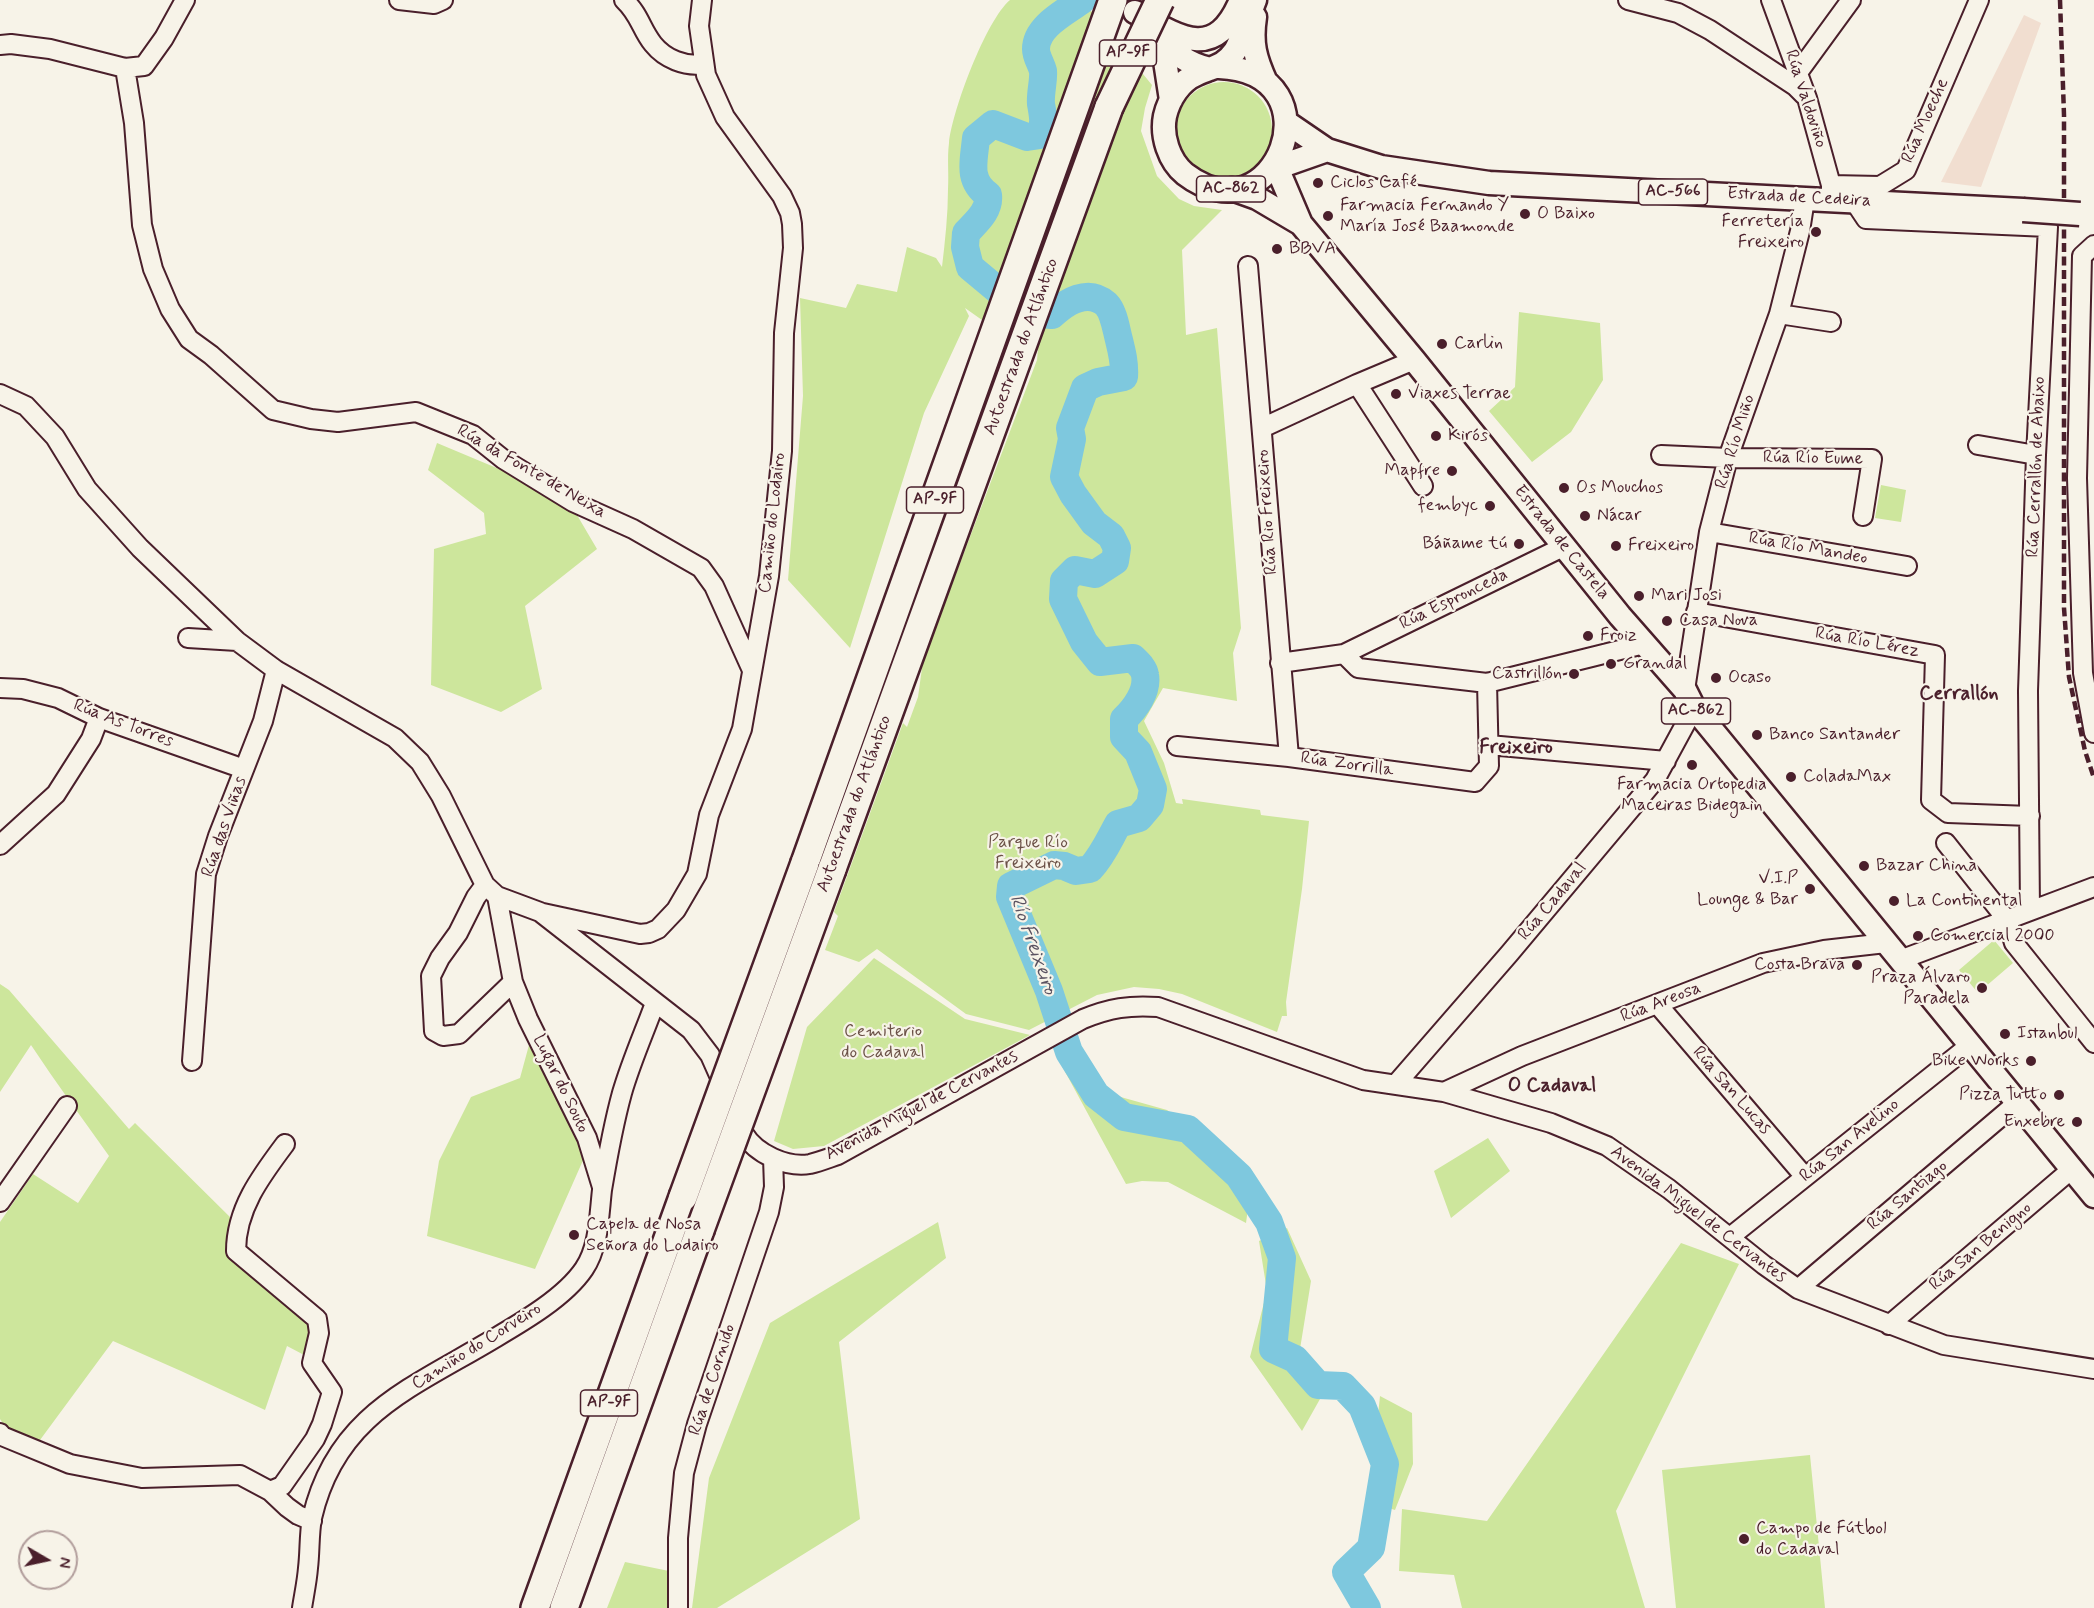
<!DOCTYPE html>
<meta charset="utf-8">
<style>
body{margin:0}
#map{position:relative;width:2094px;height:1608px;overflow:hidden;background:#f7f3e8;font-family:Mynerve,sans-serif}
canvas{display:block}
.north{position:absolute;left:18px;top:1530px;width:60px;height:60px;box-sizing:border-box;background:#f7f3e8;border:2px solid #b29e9c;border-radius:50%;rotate:99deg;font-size:16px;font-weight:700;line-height:24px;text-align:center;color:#4a1f2b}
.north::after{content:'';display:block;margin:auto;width:21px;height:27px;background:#4a1f2b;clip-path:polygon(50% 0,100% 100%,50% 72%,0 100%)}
</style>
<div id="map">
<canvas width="2094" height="1608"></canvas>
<div class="north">N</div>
</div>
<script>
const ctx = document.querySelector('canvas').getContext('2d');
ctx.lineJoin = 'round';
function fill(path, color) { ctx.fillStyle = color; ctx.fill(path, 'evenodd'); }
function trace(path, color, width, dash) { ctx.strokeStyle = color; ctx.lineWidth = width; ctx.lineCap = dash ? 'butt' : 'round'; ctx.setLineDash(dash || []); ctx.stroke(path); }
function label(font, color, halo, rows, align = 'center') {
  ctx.font = font + ' Mynerve,sans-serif'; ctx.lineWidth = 4.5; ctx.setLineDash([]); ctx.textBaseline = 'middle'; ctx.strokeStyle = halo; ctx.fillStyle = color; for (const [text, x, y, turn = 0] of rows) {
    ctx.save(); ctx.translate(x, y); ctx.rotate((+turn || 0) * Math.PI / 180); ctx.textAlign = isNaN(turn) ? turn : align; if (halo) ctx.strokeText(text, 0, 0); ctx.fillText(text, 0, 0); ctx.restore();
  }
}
fill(new Path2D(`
 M2024 15 2041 23 1981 187 1941 182Z`), '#f1ded0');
fill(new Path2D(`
 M1010 0H1082L1152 85 1145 108 1141 131 1157 176 1179 199 1194 206 1222 210 1182 250 1186 335 1217 328 1241 628 1233 653 1237 701 1163 688 1144 721 1164 763 1176 803 1183 804 1182 799 1260 810 1261 815 1309 821 1302 889 1286 1002 1287 1016H1282L1277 1032 1182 994 1159 989 1134 987 1097 995 1029 1030 966 1014 877 949 859 962 825 950 838 916 834 912 903 723 907 727 918 697 923 661 1037 360 1038 349 982 320 965 308 969 316 924 413 850 648 788 580 803 396 800 298 846 308 857 284 897 292 907 247 936 258 942 267C945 241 948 215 948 189 949 174 947 158 949 143 952 111 986 20 1010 0Z
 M1176 130a48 48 0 1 1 96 0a48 48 0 1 1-96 0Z
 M1519 312 1600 323 1603 380 1571 432 1532 462 1489 411 1515 387Z
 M437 443 511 474 577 515 597 549 525 606 542 689 501 712 431 685 434 549 486 534 484 513 428 470Z
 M1881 485 1906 490 1901 522 1875 518Z
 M1994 940 2013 963 1978 993 1959 970Z
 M874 958 965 1019 1030 1035 824 1146 793 1149 774 1141 807 1027Z
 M0 984 9 990 129 1129 135 1123 234 1221 228 1238 312 1324 306 1356 287 1346 265 1410 181 1371 113 1341 40 1440 31 1442 8 1431 0 1419V1222L33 1174 78 1203 109 1156C83 1119 56 1083 31 1045L0 1092Z
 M529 1045 588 1149 535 1269 427 1236 439 1161 471 1097 520 1078Z
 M1073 1045 1103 1092 1167 1110 1253 1172 1246 1223 1168 1182 1142 1181 1126 1184 1056 1055Z
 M1488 1138 1510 1171 1451 1218 1434 1171Z
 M938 1222 946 1258 839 1342 860 1519 717 1608H692L709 1478 770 1323Z
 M1287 1228 1311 1281 1300 1349 1320 1399 1302 1431 1250 1357 1267 1291 1259 1241Z
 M1681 1243 1739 1264 1616 1511 1645 1608H1462L1454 1575 1399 1571 1402 1509 1487 1521Z
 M1380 1396 1412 1413 1413 1464 1395 1510 1369 1502Z
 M1810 1455 1825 1608H1676L1662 1470Z
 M625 1562 669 1571 670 1608H607Z`), '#cde69c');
trace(new Path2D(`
 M1082 0C1066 12 1036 26 1036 49 1036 57 1041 63 1043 71 1044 81 1040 93 1041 104 1043 116 1045 123 1040 135L1027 137 993 124 976 138C974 161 967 180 988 195 990 211 976 222 966 233L965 247 970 267 1012 302 1040 314 1052 315C1066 302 1088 288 1106 304 1114 312 1116 329 1119 340 1122 352 1125 364 1124 377L1098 382 1085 388 1070 428 1072 439 1064 477 1073 494 1094 523 1111 536 1117 548 1115 561 1095 574 1075 570 1064 581 1063 599 1084 642 1100 662 1133 658C1138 663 1144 668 1145 675 1148 691 1135 709 1124 719V737L1138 752 1153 789 1150 805 1139 818 1118 824C1109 840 1103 855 1090 869L1076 871 1064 866 1054 865 1011 886 1010 897 1049 991 1069 1052 1096 1095 1124 1117 1188 1129 1239 1176 1269 1222 1282 1258 1273 1349 1295 1359 1318 1385 1343 1386 1362 1406 1385 1464 1371 1548 1346 1572 1367 1608`), '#7ec8de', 28);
const minor = new Path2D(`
 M399 0 434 4 443 0
 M624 0C640 15 641 29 653 44 665 59 685 67 704 64
 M1628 0 1678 13 1710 30 1795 86 1804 95
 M1771 0 1807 98 1831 185V195
 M0 45 11 44 50 49 125 68 144 66 164 38 185 0
 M125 68 134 123 142 225 153 269 170 309 189 339 211 355 273 410 311 419 338 422 416 412 473 435 503 459 573 502 633 529 701 568 714 586 751 668
 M1797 74 1851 0
 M1831 185 1880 186 1906 170 1979 0
 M1854 201 1866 219 2048 227 2036 455 2028 691 2030 910
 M2094 245 2082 256 2077 478 2083 673 2094 733
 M1248 266 1289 757
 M1779 314 1831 322
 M1357 384 1423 486
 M0 394 26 406 55 437 87 489 140 548 237 641 276 670 395 738 420 762 441 796 485 885 497 896 540 912 691 1030 710 1055 726 1091
 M1262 428 1357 384 1414 360
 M1978 445 2036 455
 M1661 455 1728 458 1872 459 1863 516
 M1709 532 1907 566
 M1696 612 1935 655 1931 800 1948 813 2030 816
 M188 638 237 641
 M1344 654 1358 668 1487 683 1644 644
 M1280 663 1344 654 1565 546
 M0 688 23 689 58 698 99 718 244 769
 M1685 690 1709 532 1728 458 1779 314 1800 231 1805 199
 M1489 745 1666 761
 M1177 746 1289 757 1475 782 1489 766 1487 683
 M1946 843 2007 920 2014 943 2094 1043
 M0 845 56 794 91 739 99 718
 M485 885 476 897 458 933 440 958 431 976 434 1031 443 1036 459 1034 513 982
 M497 896 513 982 528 1019 587 1138 602 1187
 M543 913 640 934 649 933 658 929 676 910 697 874 709 815 742 729 769 576 782 451 784 333 793 248 792 224 790 213 782 196 725 117 706 75 699 26 702 0
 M1900 960 2094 887
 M1658 1005 1805 1177
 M192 1061 206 874 218 836 263 721 276 670
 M1396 1084 1509 954 1655 780 1694 708
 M1444 1092 1522 1056 1763 963 1824 950 1886 943
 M737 1116C739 1122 741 1128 744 1134 756 1154 787 1168 810 1164 819 1162 829 1158 838 1155L1083 1019C1110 1008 1129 1005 1158 1007L1363 1080 1444 1092 1551 1123 1607 1146 1669 1189 1764 1265 1798 1289 1944 1345 2094 1369
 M0 1202 67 1106
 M1730 1237 1969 1046
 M1798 1289 2017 1103
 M1889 1325 2072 1169
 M0 1433 2 1436 70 1464 142 1478 240 1475 270 1491 287 1507 298 1515 312 1521
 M270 1491 282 1486 315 1439 322 1424 332 1392 312 1363 319 1333 317 1319 236 1251C236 1209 261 1176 285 1144
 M302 1608C304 1595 307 1581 308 1568 310 1552 309 1534 312 1518 336 1414 412 1388 495 1338 524 1321 565 1297 584 1269 599 1247 599 1216 602 1190 607 1160 614 1122 622 1093 631 1062 644 1033 655 1003
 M678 1608V1538L684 1473 697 1424 769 1212 774 1187 773 1158`);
const major = new Path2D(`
 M1135 12C1178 37 1215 63 1241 0
 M1255 17C1251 43 1255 58 1266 82
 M1152 31C1171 49 1183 63 1210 69
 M1154 39 1165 61 1171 100
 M1219 67C1341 72 1275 243 1185 174 1169 161 1161 136 1165 116 1169 99 1180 81 1197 74 1212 67 1224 67 1235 51 1243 38 1249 15 1255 0
 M1286 122 1327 150 1381 167 1489 183 2023 210
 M1280 155 1281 177 1301 224 1414 360 1620 616 1685 690 1694 708 2094 1196
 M1270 170 1327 150
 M1232 189 1257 198 1301 224`);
const highway = new Path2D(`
 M805 863 1113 0
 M832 869 1109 107
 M535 1608 683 1197
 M564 1608 700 1230`);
trace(minor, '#4a1f2b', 22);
trace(major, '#4a1f2b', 27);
trace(highway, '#4a1f2b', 32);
trace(minor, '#f7f3e8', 18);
trace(major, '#f7f3e8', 22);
trace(highway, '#f7f3e8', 27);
trace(new Path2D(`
 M2060 0 2064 115V608L2069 677 2085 751 2094 778`), '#4a1f2b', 4.5, [9, 4.5]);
const majorBridge = new Path2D(`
 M2023 210 2080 214`);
const highwayBridge = new Path2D(`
 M1109 107 1160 0
 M683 1197 805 863
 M700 1230 832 869`);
trace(majorBridge, '#4a1f2b', 27, []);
trace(highwayBridge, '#4a1f2b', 32, []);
trace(majorBridge, '#f7f3e8', 22);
trace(highwayBridge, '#f7f3e8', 27);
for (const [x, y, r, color] of [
 [1318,183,6,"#4a1f2b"],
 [1525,214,6,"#4a1f2b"],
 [1328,216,6,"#4a1f2b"],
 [1816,232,6,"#4a1f2b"],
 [1277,249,6,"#4a1f2b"],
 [1442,344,6,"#4a1f2b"],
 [1396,394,6,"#4a1f2b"],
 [1436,436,6,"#4a1f2b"],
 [1452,471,6,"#4a1f2b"],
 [1564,488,6,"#4a1f2b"],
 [1490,506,6,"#4a1f2b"],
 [1585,516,6,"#4a1f2b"],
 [1519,544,6,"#4a1f2b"],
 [1616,546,6,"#4a1f2b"],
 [1639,596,6,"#4a1f2b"],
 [1667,621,6,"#4a1f2b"],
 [1588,636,6,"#4a1f2b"],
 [1611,664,6,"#4a1f2b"],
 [1574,674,6,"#4a1f2b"],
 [1716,678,6,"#4a1f2b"],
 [1757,735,6,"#4a1f2b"],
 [1692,765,6,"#4a1f2b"],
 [1791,777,6,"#4a1f2b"],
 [1864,866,6,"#4a1f2b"],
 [1810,889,6,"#4a1f2b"],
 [1894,901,6,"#4a1f2b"],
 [1918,936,6,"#4a1f2b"],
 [1857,965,6,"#4a1f2b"],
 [1982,988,6,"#4a1f2b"],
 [2005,1034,6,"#4a1f2b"],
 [2031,1061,6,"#4a1f2b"],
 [2059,1095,6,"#4a1f2b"],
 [2077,1122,6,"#4a1f2b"],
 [574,1235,6,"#4a1f2b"],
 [1744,1539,6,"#4a1f2b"]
]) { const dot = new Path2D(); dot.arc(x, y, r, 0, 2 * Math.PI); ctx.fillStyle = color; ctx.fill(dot); trace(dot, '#f7f3e8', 2); }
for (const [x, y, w] of [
 [1128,53,57],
 [1231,189,69],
 [1673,192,69],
 [935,500,57],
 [1696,711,69],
 [609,1403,57]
]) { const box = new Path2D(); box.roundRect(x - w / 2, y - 13, w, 26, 4.5); ctx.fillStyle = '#f7f3e8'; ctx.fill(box); trace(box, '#4a1f2b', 1.5); }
label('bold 16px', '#4a1f2b', null, [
 ["AP-9F",1128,53],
 ["AC-862",1231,189],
 ["AC-566",1673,192],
 ["AP-9F",935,500],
 ["AC-862",1696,711],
 ["AP-9F",609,1403]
]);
label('18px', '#4a1f2b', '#f7f3e8', [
 ["Rúa Valdoviño",1805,99,72],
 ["Rúa Moeche",1926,121,-66],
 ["Estrada de Cedeira",1799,198,3],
 ["Autoestrada do Atlántico",1022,347,-70],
 ["Rúa Río Miño",1736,442,-73],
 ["Rúa Río Eume",1813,459,1],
 ["Rúa Cerrallón de Abaixo",2037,467,-88],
 ["Rúa da Fonte de Neixa",531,472,30],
 ["Rúa Rio Freixeiro",1268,512,-94],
 ["Camiño do Lodairo",773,523,-84],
 ["Estrada de Castela",1561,543,51],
 ["Rúa Río Mandeo",1808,549,10],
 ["Rúa Espronceda",1454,600,-26],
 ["Rúa Río Lérez",1867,643,10],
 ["Rúa As Torres",123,724,21],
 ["Rúa Zorrilla",1347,765,8],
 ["Autoestrada do Atlántico",855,804,-70],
 ["Rúa das Viñas",225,827,-71],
 ["Rúa Cadaval",1553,902,-50],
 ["Rúa Areosa",1661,1003,-21],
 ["Lugar do Souto",560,1084,64],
 ["Rúa San Lucas",1731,1091,49],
 ["Avenida Miguel de Cervantes",922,1106,-28],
 ["Rúa San Avelino",1850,1141,-39],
 ["Rúa Santiago",1908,1196,-40],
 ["Avenida Miguel de Cervantes",1698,1215,37],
 ["Rúa San Benigno",1981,1247,-40],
 ["Camiño do Corveiro",477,1347,-32],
 ["Rúa de Cornido",713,1380,-72]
]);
label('18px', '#4a1f2b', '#f7f3e8', [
 ["Ciclos Café",1330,183],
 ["Farmacia Fernando Y",1340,206],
 ["María José Baamonde",1340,227],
 ["O Baixo",1537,214],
 ["Ferretería",1804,222,"right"],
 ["Freixeiro",1804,243,"right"],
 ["BBVA",1289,249],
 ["Carlin",1454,344],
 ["Viaxes Terrae",1408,394],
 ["Kirós",1448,436],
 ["Mapfre",1440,471,"right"],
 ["Os Mouchos",1576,488],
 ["fembyc",1478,506,"right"],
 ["Nácar",1597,516],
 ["Báñame tú",1507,544,"right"],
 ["Freixeiro",1628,546],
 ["Mari Josi",1651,596],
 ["Casa Nova",1679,621],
 ["Froiz",1600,636],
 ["Grandal",1623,664],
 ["Castrillón",1562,674,"right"],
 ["Ocaso",1728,678],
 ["Banco Santander",1769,735],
 ["ColadaMax",1803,777],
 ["Farmacia Ortopedia",1692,785,"center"],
 ["Maceiras Bidegain",1692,806,"center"],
 ["Bazar China",1876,866],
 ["V.I.P",1798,879,"right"],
 ["Lounge & Bar",1798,900,"right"],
 ["La Continental",1906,901],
 ["Comercial 2000",1930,936],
 ["Costa Brava",1845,965,"right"],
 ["Praza Álvaro",1970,978,"right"],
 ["Paradela",1970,999,"right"],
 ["Istanbul",2017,1034],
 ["Bike Works",2019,1061,"right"],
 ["Pizza Tutto",2047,1095,"right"],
 ["Enxebre",2065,1122,"right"],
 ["Capela de Nosa",586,1225],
 ["Señora do Lodairo",586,1246],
 ["Campo de Fútbol",1756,1529],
 ["do Cadaval",1756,1550]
], 'left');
label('18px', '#6b5147', '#f7f3e8', [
 ["Parque Río",1028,843],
 ["Freixeiro",1028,864],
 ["Cemiterio",883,1032],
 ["do Cadaval",883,1053]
]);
label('bold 20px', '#4a1f2b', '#f7f3e8', [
 ["Cerrallón",1959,695],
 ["Freixeiro",1516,749],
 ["O Cadaval",1552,1087]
]);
label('italic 20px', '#5a5261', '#f7f3e8', [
 ["Río Freixeiro",1032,945,70]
]);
</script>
